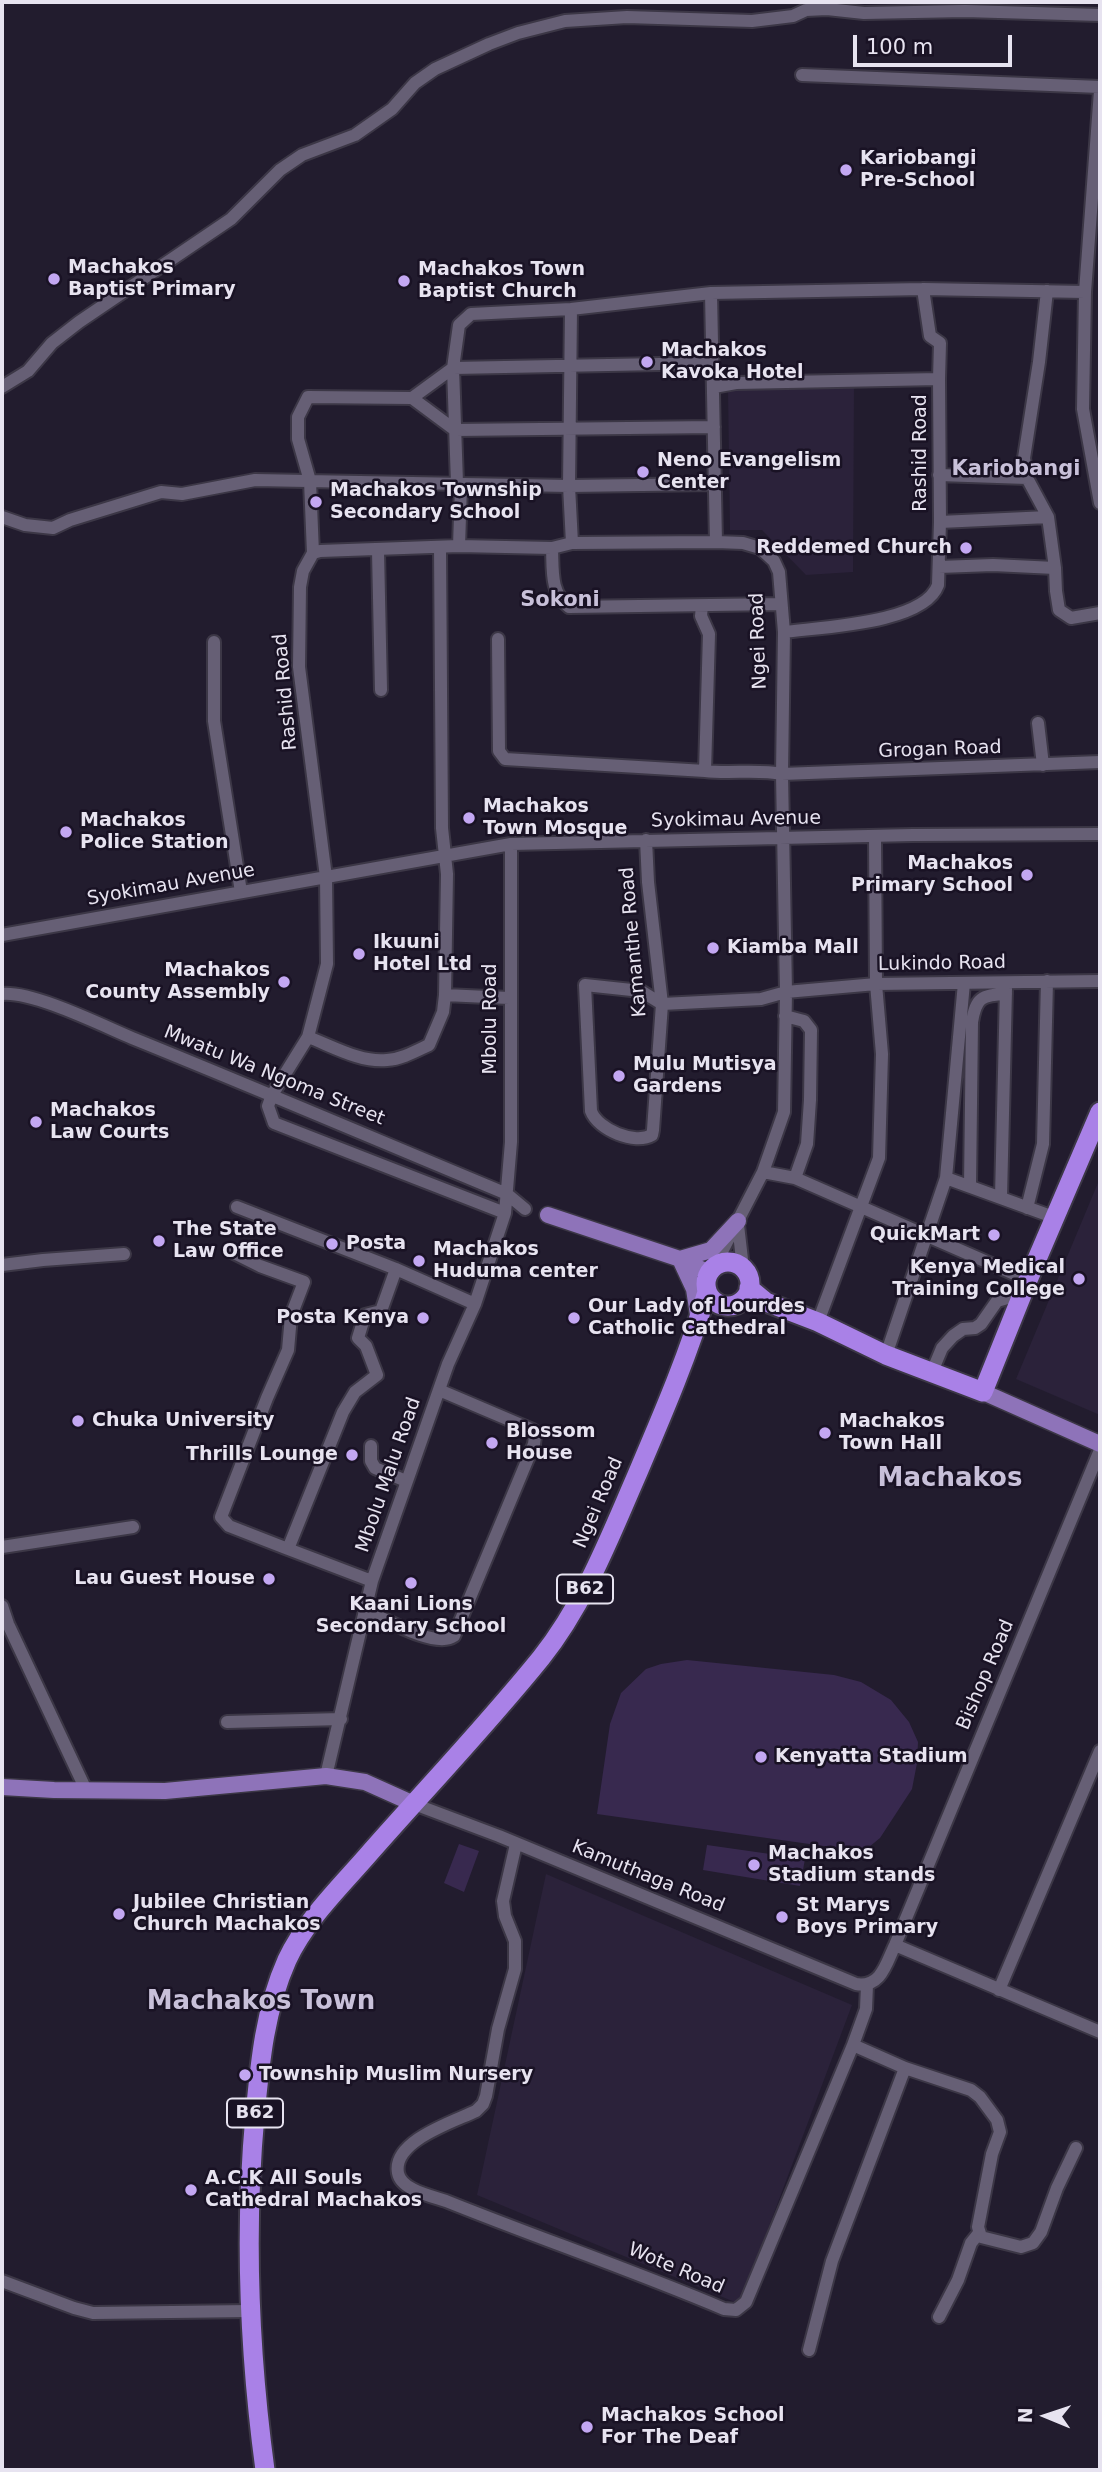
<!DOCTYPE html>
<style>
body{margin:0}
#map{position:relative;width:1102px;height:2472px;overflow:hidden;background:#221c2e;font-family:"DejaVu Sans",sans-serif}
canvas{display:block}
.frame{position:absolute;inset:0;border:4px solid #e7e3f0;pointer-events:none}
.north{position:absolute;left:1011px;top:2381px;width:70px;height:70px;-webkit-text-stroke:5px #191224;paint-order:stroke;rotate:272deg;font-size:19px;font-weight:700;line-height:28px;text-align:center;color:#e7e3f0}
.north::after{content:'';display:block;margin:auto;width:24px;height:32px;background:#e7e3f0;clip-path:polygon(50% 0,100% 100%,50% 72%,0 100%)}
.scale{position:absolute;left:853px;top:35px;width:159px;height:32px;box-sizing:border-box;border:4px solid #e7e3f0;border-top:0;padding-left:9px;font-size:21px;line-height:24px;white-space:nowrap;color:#e7e3f0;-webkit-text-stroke:5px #191224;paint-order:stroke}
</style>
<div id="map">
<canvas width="1102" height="2472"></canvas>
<div class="frame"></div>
<div class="north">N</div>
<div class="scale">100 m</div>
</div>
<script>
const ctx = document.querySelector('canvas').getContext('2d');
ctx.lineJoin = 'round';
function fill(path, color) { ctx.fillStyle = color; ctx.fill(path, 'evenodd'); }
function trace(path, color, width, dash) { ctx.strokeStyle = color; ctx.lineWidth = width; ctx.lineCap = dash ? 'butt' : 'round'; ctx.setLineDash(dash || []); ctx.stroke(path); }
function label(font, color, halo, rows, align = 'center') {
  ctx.font = font + ' "DejaVu Sans",sans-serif'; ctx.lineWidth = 5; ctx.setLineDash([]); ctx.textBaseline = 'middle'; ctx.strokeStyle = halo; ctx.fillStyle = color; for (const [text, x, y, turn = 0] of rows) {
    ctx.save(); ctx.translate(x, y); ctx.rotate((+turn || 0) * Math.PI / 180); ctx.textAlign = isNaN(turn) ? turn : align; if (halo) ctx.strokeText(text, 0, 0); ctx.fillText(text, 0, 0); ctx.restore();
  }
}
fill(new Path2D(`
 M854 387 853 572 806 575 762 530H730L728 389Z
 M1100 1178V1415L1016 1379Z
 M546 1874 852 2005 762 2245 737 2303 477 2195Z`), '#2b223a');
fill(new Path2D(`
 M687 1660 834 1675 861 1682 891 1700 909 1722 918 1742 917 1763 912 1789 880 1838 869 1847 859 1851 597 1814 610 1724 621 1693 646 1669 661 1664Z
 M459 1844 479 1851 464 1892 444 1883Z
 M707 1845 805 1859 800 1886 703 1870Z`), '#38294f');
const minor = new Path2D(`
 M802 75 1100 87
 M1100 91 1085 292 1083 409 1100 503
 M923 289 930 336 940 343 939 379
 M1047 291 1039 362 1024 458 1027 478 1048 517 1055 568
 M711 293 716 542 743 543 760 548 774 561 779 572 784 632 782 774 786 992 784 1112 763 1172 714 1267
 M571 309 569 486 572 543
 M2 387 28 371 52 343 79 322 231 219 280 170 302 155 355 135 392 109 415 83 435 69 489 44 518 33 565 21 627 17 752 21 793 16 806 10 827 9 864 13 965 11 1100 15
 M714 387 736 383 939 379 940 522 938 585C924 624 821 627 784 632
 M412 398 453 368 712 363
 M939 475 1027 478
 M2 517 25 525 53 528 70 520 161 492 182 494 255 480 569 486 715 484
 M940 522 1048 517
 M459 546 461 486 457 483 453 368 459 325 471 314 571 309 711 293 923 289 1085 292
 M552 548C553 570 550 593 569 607L781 604
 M378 551 381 690
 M313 553 310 481 298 439V417L308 397 412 398 455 430 714 427
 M939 567 993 565 1055 568 1056 591 1059 610 1071 618 1100 613
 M498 639 499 751 505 759 705 771 709 634 701 616 702 606
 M214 642V721L241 892
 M1038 723 1043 765
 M705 771C731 774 757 769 782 774L1100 762
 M646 840 648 882 662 1004 653 1130 652 1135C635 1145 598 1130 591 1111L585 985 641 991 662 1004 761 999 786 992 876 984 1100 981
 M2 935 511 844 913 835 1100 834
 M2 994C33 991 101 1025 132 1038 258 1089 382 1142 507 1194L525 1209
 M445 995 509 998
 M785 1016 804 1021 811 1030 810 1100 807 1144 795 1178
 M308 1037C332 1046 361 1063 387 1060 402 1059 416 1051 429 1045L443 1012 445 995 447 874 442 828 440 547
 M763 1172 795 1178 1028 1280
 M946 1178 964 983
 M970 1186 972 1022C976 998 981 995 1006 994
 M1001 1197 1006 989
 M237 1207 396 1269 475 1304
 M1027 1208 1043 1144 1047 981
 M505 1213 274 1123 268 1106 272 1095 308 1037 327 964 326 877 299 667 300 587 303 571 313 553 320 551 459 546 552 548 572 543 716 542
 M738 1225 743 1268
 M230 1251 260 1266 304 1282 291 1316 288 1350 267 1398 221 1517 229 1526 288 1549
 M2 1265 43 1260 124 1254
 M818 1322 879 1158 882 1054 876 984 875 837
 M886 1355 946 1178 1056 1218
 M932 1372 942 1348 953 1336 963 1329 975 1328 981 1324 997 1301 1022 1294
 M371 1446V1461L375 1468 406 1481
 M2 1547 133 1527
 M372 1581 288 1549 343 1412 355 1392 377 1375 366 1346 358 1338 365 1315 381 1311 396 1269
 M2 1606 8 1624 86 1790
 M365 1610C385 1619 436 1649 454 1636L534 1444 535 1436 533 1430 439 1390
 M227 1722 341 1719
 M326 1776 372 1581 448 1364 475 1304 505 1213 511 1142V844
 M414 1804 499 1836 856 1984C881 1988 886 1964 895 1945L1100 1450
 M516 1844 503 1901 505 1916 515 1941V1969L498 2029 486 2096 483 2104 476 2111C453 2122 392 2141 398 2173 401 2190 431 2196 446 2201 538 2238 632 2270 724 2309L736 2310 746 2302 853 2045 866 2009 867 1985
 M895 1945 1100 2032
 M999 1990 1100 1751
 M853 2045 905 2068 971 2090 980 2097 997 2120 1000 2132 992 2154 978 2227 981 2237 1021 2247 1033 2243 1041 2232 1057 2188 1076 2148
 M2 2281 74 2308 93 2313 250 2311
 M939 2317 958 2280 971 2243 979 2233
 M809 2350 832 2261 905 2068`);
const major = new Path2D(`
 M548 1215 680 1259 709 1273
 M698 1315 694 1289 680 1259 711 1250 738 1221
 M983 1392 1100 1444
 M2 1787 54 1790 165 1791 326 1776 365 1782 414 1804`);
const highway = new Path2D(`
 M706 1284a22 22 0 1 1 44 0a22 22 0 1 1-44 0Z
 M749 1288 766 1302 818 1322 886 1355 983 1392 1028 1280 1100 1112
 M265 2470C249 2351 244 2234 255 2115 260 2062 265 2009 287 1960 305 1921 339 1888 367 1856 425 1790 486 1726 541 1658 584 1604 609 1539 636 1477 662 1416 688 1356 707 1292`);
trace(minor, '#3c3746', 16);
trace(major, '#3c3746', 19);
trace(highway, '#3c3746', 23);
trace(minor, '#665f75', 12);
trace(major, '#8e73b9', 16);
trace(highway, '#a981e7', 19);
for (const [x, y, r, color] of [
 [846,170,7,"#c3a7f2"],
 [54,279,7,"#c3a7f2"],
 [404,281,7,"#c3a7f2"],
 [647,362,7,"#c3a7f2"],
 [643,472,7,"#c3a7f2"],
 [316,502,7,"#c3a7f2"],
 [966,548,7,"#c3a7f2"],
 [469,818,7,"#c3a7f2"],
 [66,832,7,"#c3a7f2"],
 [1027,875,7,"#c3a7f2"],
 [713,948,7,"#c3a7f2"],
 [359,954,7,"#c3a7f2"],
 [284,982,7,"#c3a7f2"],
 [619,1076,7,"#c3a7f2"],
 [36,1122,7,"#c3a7f2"],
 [994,1235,7,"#c3a7f2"],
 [159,1241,7,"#c3a7f2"],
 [332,1244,7,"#c3a7f2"],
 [419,1261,7,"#c3a7f2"],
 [1079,1279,7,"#c3a7f2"],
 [423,1318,7,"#c3a7f2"],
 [574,1318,7,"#c3a7f2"],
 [78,1421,7,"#c3a7f2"],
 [825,1433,7,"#c3a7f2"],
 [492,1443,7,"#c3a7f2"],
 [352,1455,7,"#c3a7f2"],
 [269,1579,7,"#c3a7f2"],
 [411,1583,7,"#c3a7f2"],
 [761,1757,7,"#c3a7f2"],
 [754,1865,7,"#c3a7f2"],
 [119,1914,7,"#c3a7f2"],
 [782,1917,7,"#c3a7f2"],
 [245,2075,7,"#c3a7f2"],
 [191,2190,7,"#c3a7f2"],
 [587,2427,7,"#c3a7f2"]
]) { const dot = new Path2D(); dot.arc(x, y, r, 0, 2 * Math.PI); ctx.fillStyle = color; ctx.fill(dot); trace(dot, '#191224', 2.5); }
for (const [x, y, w] of [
 [585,1589,56],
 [255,2113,56]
]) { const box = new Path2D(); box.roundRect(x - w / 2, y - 14.5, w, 29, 5); ctx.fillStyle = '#191224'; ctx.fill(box); trace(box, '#e7e3f0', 2); }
label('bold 18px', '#e7e3f0', null, [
 ["B62",585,1589],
 ["B62",255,2113]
]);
label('bold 19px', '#e7e3f0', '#191224', [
 ["Kariobangi",860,159],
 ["Pre-School",860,181],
 ["Machakos",68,268],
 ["Baptist Primary",68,290],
 ["Machakos Town",418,270],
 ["Baptist Church",418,292],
 ["Machakos",661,351],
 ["Kavoka Hotel",661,373],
 ["Neno Evangelism",657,461],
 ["Center",657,483],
 ["Machakos Township",330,491],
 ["Secondary School",330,513],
 ["Reddemed Church",952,548,"right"],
 ["Machakos",483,807],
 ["Town Mosque",483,829],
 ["Machakos",80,821],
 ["Police Station",80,843],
 ["Machakos",1013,864,"right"],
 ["Primary School",1013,886,"right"],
 ["Ikuuni",373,943],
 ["Hotel Ltd",373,965],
 ["Kiamba Mall",727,948],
 ["Machakos",270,971,"right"],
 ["County Assembly",270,993,"right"],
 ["Mulu Mutisya",633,1065],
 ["Gardens",633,1087],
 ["Machakos",50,1111],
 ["Law Courts",50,1133],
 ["The State",173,1230],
 ["Law Office",173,1252],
 ["QuickMart",980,1235,"right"],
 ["Posta",346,1244],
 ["Machakos",433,1250],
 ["Huduma center",433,1272],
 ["Kenya Medical",1065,1268,"right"],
 ["Training College",1065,1290,"right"],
 ["Our Lady of Lourdes",588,1307],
 ["Catholic Cathedral",588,1329],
 ["Posta Kenya",409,1318,"right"],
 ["Chuka University",92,1421],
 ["Machakos",839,1422],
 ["Town Hall",839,1444],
 ["Blossom",506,1432],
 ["House",506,1454],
 ["Thrills Lounge",338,1455,"right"],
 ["Lau Guest House",255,1579,"right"],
 ["Kaani Lions",411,1605,"center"],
 ["Secondary School",411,1627,"center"],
 ["Kenyatta Stadium",775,1757],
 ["Machakos",768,1854],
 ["Stadium stands",768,1876],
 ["Jubilee Christian",133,1903],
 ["Church Machakos",133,1925],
 ["St Marys",796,1906],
 ["Boys Primary",796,1928],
 ["Township Muslim Nursery",259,2075],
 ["A.C.K All Souls",205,2179],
 ["Cathedral Machakos",205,2201],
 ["Machakos School",601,2416],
 ["For The Deaf",601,2438]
], 'left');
label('19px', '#e7e3f0', '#191224', [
 ["Rashid Road",921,453,-90],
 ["Ngei Road",759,641,-92],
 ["Rashid Road",286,692,-95],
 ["Grogan Road",940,750,-2],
 ["Syokimau Avenue",736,820,-1],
 ["Syokimau Avenue",171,885,-10],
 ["Kamanthe Road",634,942,-95],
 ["Lukindo Road",942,964,-1],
 ["Mbolu Road",491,1019,-90],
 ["Mwatu Wa Ngoma Street",274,1076,22],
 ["Mbolu Malu Road",389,1475,-71],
 ["Ngei Road",599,1503,-67],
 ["Bishop Road",986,1675,-67],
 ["Kamuthaga Road",648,1877,22],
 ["Wote Road",676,2269,23]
]);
label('bold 21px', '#c8c0d9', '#191224', [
 ["Kariobangi",1016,470],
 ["Sokoni",560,601]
]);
label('bold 26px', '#c8c0d9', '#191224', [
 ["Machakos",950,1479],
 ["Machakos Town",261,2002]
]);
</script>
